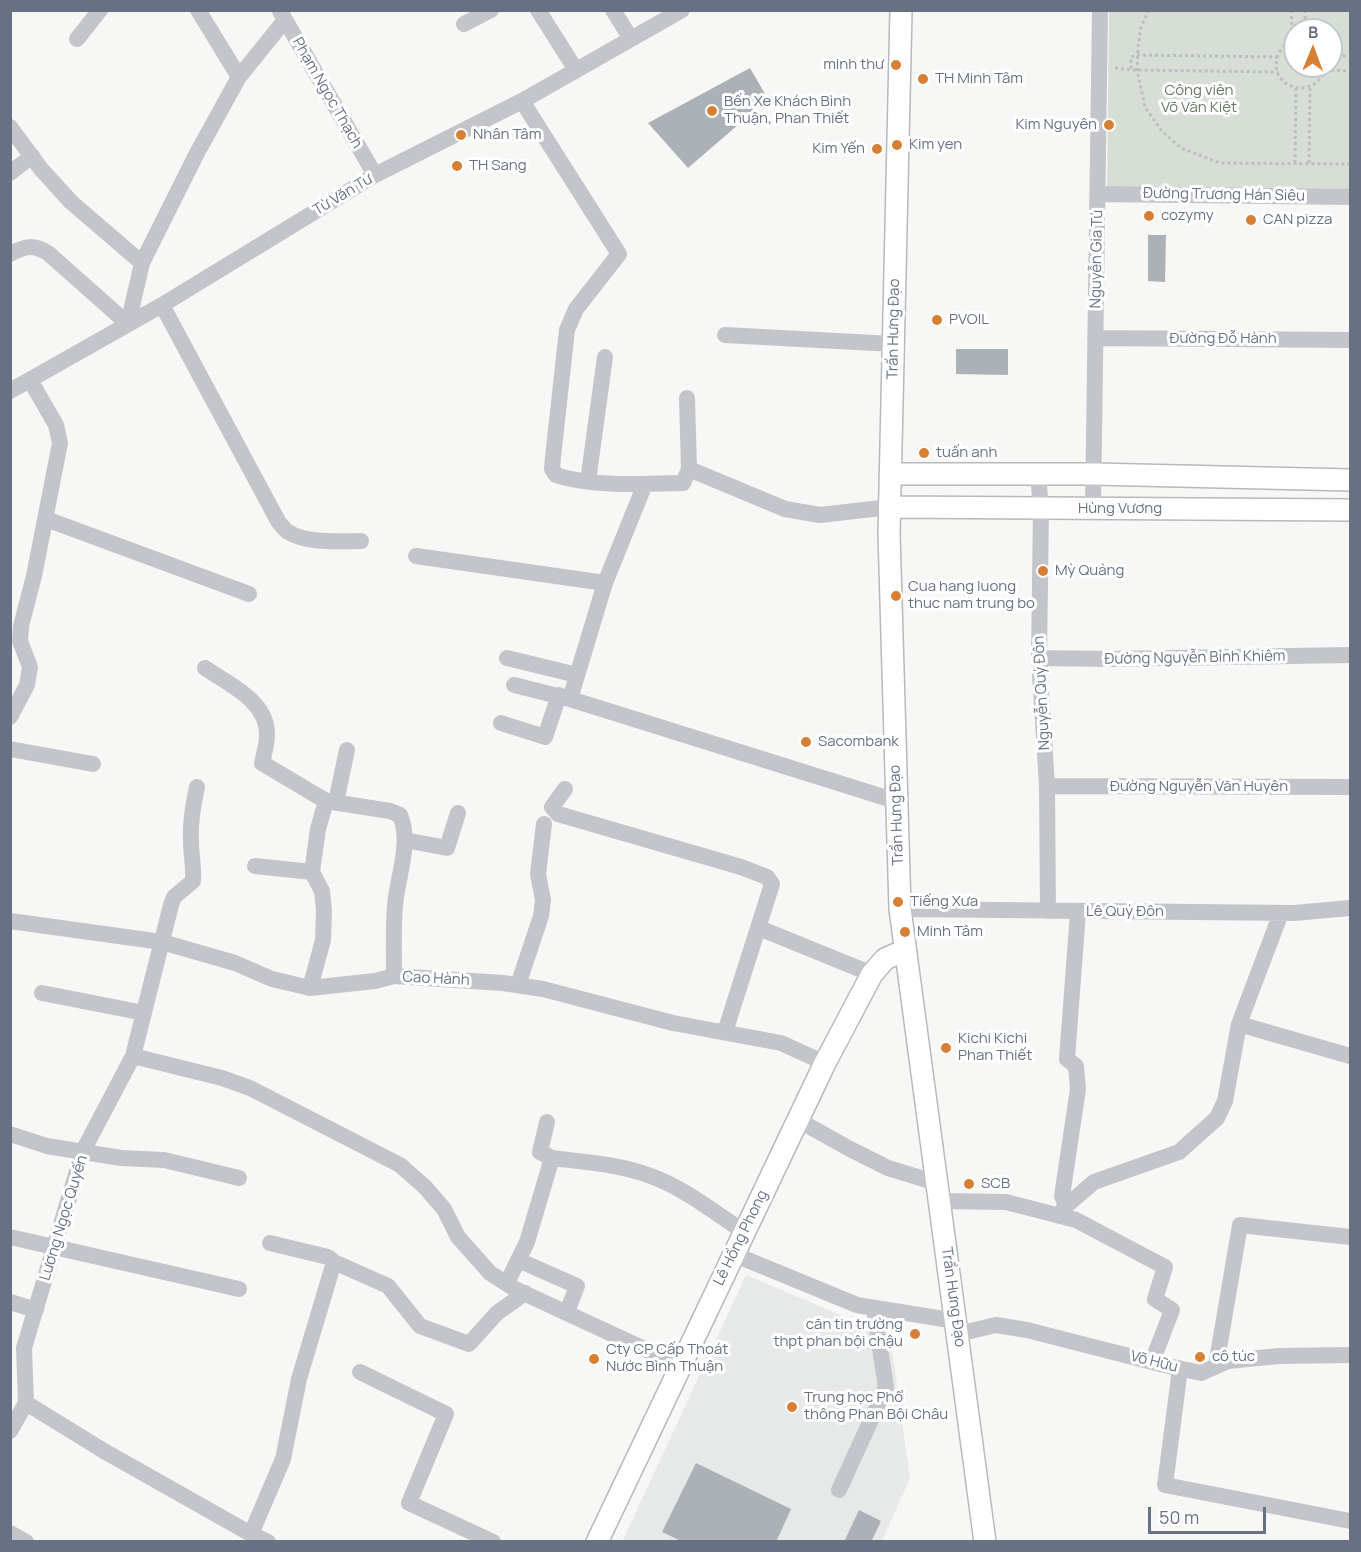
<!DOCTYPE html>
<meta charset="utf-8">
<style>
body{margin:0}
#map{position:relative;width:1361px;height:1552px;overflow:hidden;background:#f7f7f5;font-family:Manrope,sans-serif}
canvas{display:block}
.frame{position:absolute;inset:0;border:12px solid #687183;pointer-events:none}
.north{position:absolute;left:1283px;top:18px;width:60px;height:60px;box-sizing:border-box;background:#fff;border:2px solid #c3c6cd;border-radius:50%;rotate:1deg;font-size:16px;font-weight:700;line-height:24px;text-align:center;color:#687183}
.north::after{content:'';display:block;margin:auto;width:21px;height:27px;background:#d78035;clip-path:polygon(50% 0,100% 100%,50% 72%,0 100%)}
.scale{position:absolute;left:1148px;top:1507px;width:118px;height:27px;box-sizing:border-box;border:3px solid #687183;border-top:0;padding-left:8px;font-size:18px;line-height:21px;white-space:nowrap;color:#687183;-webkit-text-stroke:4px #fff;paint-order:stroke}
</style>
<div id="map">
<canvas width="1361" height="1552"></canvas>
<div class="frame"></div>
<div class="north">B</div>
<div class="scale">50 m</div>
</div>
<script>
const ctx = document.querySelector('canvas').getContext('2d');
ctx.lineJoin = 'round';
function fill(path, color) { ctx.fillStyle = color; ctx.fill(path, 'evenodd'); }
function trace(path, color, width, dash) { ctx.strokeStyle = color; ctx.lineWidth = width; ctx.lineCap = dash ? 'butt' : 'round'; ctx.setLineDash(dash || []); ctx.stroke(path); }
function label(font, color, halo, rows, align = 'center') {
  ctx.font = font + ' Manrope,sans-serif'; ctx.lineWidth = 6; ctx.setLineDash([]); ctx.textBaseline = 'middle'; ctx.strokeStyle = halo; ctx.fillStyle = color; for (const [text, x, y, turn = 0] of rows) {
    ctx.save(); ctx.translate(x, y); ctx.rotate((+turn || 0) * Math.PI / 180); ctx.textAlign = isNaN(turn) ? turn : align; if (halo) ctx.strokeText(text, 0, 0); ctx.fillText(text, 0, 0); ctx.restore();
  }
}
fill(new Path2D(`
 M746 1275 890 1336 910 1478 882 1541 622 1542Z`), '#e7e8e8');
fill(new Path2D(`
 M1109 11H1350V192L1107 189ZM1295 30H1331V66H1295Z`), '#d7ded6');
fill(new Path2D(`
 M750 68 768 99 688 168 648 123Z
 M1148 235H1166L1165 282 1148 281Z
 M956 349H1008V375L956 374Z
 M696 1463 791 1509 776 1542H683L662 1532Z
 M859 1510 881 1521 871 1542H844Z`), '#acb1b8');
const major = new Path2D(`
 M901 10 889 533 900 909 985 1542
 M890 474H1094L1350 480
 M890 507 1350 510
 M597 1542 825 1063 872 974 885 959 905 950`);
trace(major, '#b6b9bd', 24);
trace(new Path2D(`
 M1149 10 1141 27 1138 47 1137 70 1145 107 1161 130 1181 148 1220 163 1350 164
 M1291 10 1293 40
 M1305 10 1306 30
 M1295 39C1285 43 1279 49 1277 59 1270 90 1318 101 1326 66
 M1331 56H1350
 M1278 57 1137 55 1131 57V70L1278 72
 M1115 68 1131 70
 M1325 70 1350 71
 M1295 163 1296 87
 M1309 163 1310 87`), '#bdbec1', 3, [3, 3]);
trace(new Path2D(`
 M198 10 239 77
 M538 10 576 70
 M613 10 631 39
 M280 11 375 175
 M464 24 491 10
 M77 39 100 10
 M522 101 619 254 576 309 567 330 553 457 552 469 556 475C592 487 645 484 683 483L689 469 687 398
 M10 127 41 169 71 202 142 263
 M10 173 32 156
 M1098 194 1350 197
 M10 254C25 246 33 244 48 253L128 324 142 263 197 153 239 77 285 20
 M162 305 278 521C281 525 285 530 288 532 308 544 339 541 361 541
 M725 335 893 344
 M1095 338 1350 340
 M10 391 162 305 375 175 522 101 682 10
 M689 469 785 509 820 515 890 507
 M1038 475 1041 508 1039 658 1047 786 1048 911
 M588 481 605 357
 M1093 508 1100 10
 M46 519 249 594
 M416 556 605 583
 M507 658 577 675
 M1039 658 1111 659 1350 655
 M205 668C228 684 268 701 267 735 267 744 264 754 262 763L326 801 318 829 312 872 322 891 324 910 323 940 310 988
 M514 685 570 699 896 801
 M570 699 605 583 645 484
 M10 717 27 685 30 667 20 641 21 626 34 576 60 443 56 425 30 380
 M501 723 545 737 559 695
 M10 749 93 764
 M1047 786 1350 787
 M565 789 552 807 558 814 741 867 767 877 772 884 725 1032
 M326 801 390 811 400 815C412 843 397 878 395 906 393 929 394 953 394 976
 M336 802 347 750
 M405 840 447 848 458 813
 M255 866 312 872
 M900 909 1294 913 1350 908
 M10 921 162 942 235 963 272 979 310 988 375 981 394 976 503 983 543 989 673 1023 781 1043 825 1063
 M759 928 872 974
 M518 985 541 916 543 900 538 874 544 824
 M42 993 144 1013
 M1239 1024 1350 1056
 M133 1056 222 1078 250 1088 400 1165 425 1187 444 1209 458 1237 490 1273 515 1289 681 1366
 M798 1120 850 1149 888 1168 937 1183
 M547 1122 540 1152 552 1158
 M10 1134 47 1146 121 1158 164 1160 239 1178
 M940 1201 1006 1202 1076 1220 1165 1267 1155 1299 1172 1310 1152 1362
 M1066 1206 1062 1196 1078 1089 1076 1066 1067 1059 1078 912
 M1059 1215 1066 1206 1094 1182 1179 1152 1217 1118 1225 1101 1239 1024 1281 913
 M10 1237 239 1289
 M733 1254 857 1305 956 1321
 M518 1260 577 1286 567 1312
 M334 1262 388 1286 420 1326 469 1344 497 1313 525 1293
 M507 1283 527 1242 552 1158C584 1162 618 1164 648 1175 683 1187 714 1212 744 1232
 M10 1302 36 1310
 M958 1334 996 1325 1027 1330 1164 1365 1201 1373 1228 1361 1279 1356 1350 1355
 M1216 1366 1240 1225 1350 1237
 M1180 1369 1165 1485 1350 1521
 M360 1372 446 1414 409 1503 493 1542
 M26 1403 104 1451 251 1534 268 1542
 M10 1431 26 1403 24 1348 83 1151 133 1056 171 905 174 897 193 881C194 867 191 855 191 841 190 823 193 805 197 787
 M839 1490 886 1387 874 1309
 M10 1533 26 1542
 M251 1534 283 1459 299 1379 334 1262 328 1257 270 1243`), '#c3c5ca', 16);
trace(major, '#fff', 21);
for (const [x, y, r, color] of [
 [896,65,6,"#d78035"],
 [923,79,6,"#d78035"],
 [712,111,6,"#d78035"],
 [1109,125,6,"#d78035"],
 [461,135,6,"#d78035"],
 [897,145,6,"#d78035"],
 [877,149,6,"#d78035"],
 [457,166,6,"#d78035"],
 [1149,216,6,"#d78035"],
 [1251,220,6,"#d78035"],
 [937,320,6,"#d78035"],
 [924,453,6,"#d78035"],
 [1043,571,6,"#d78035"],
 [896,596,6,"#d78035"],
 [806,742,6,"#d78035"],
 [898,902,6,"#d78035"],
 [905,932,6,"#d78035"],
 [946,1048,6,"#d78035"],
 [969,1184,6,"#d78035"],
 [915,1334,6,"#d78035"],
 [1200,1357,6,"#d78035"],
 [594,1359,6,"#d78035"],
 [792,1407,6,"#d78035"]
]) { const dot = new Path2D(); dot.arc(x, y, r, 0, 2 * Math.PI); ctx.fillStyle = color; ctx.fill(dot); trace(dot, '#fff', 2); }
label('15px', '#687183', '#fff', [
 ["minh thư",884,65,"right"],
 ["TH Minh Tâm",935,79],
 ["Bến Xe Khách Bình",724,102],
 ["Thuận, Phan Thiết",724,119],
 ["Kim Nguyên",1097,125,"right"],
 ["Nhân Tâm",473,135],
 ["Kim yen",909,145],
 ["Kim Yến",865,149,"right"],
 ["TH Sang",469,166],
 ["cozymy",1161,216],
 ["CAN pizza",1263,220],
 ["PVOIL",949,320],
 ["tuấn anh",936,453],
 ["Mỳ Quảng",1055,571],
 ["Cua hang luong",908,587],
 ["thuc nam trung bo",908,604],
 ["Sacombank",818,742],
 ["Tiếng Xưa",910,902],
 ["Minh Tâm",917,932],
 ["Kichi Kichi",958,1039],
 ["Phan Thiết",958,1056],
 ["SCB",981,1184],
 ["căn tin trường",903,1325,"right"],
 ["thpt phan bội chậu",903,1342,"right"],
 ["Cty CP Cấp Thoát",606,1350],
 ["Nước Bình Thuận",606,1367],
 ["cô túc",1212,1357],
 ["Trung học Phổ",804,1398],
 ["thông Phan Bội Châu",804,1415]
], 'left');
label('15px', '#677b67', '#fff', [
 ["Công viên",1199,91],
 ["Võ Văn Kiệt",1199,108]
]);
label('15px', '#687183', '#fff', [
 ["Phạm Ngọc Thạch",327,93,60],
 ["Từ Văn Tư",343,195,-31],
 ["Đường Trương Hán Siêu",1224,195,1],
 ["Nguyễn Gia Tú",1097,259,-89],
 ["Trần Hưng Đạo",894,329,-89],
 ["Đường Đỗ Hành",1223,339],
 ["Hùng Vương",1120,509],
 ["Đường Nguyễn Bỉnh Khiêm",1195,658,-1],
 ["Nguyễn Quý Đôn",1042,693,-93],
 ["Đường Nguyễn Văn Huyên",1199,787],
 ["Trần Hưng Đạo",897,815,-92],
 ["Lê Quý Đôn",1125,912],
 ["Cao Hành",436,979,3],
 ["Lương Ngọc Quyến",64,1218,-73],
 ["Lê Hồng Phong",741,1238,-64],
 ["Trần Hưng Đạo",953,1297,82],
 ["Võ Hữu",1154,1362,14]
]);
</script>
